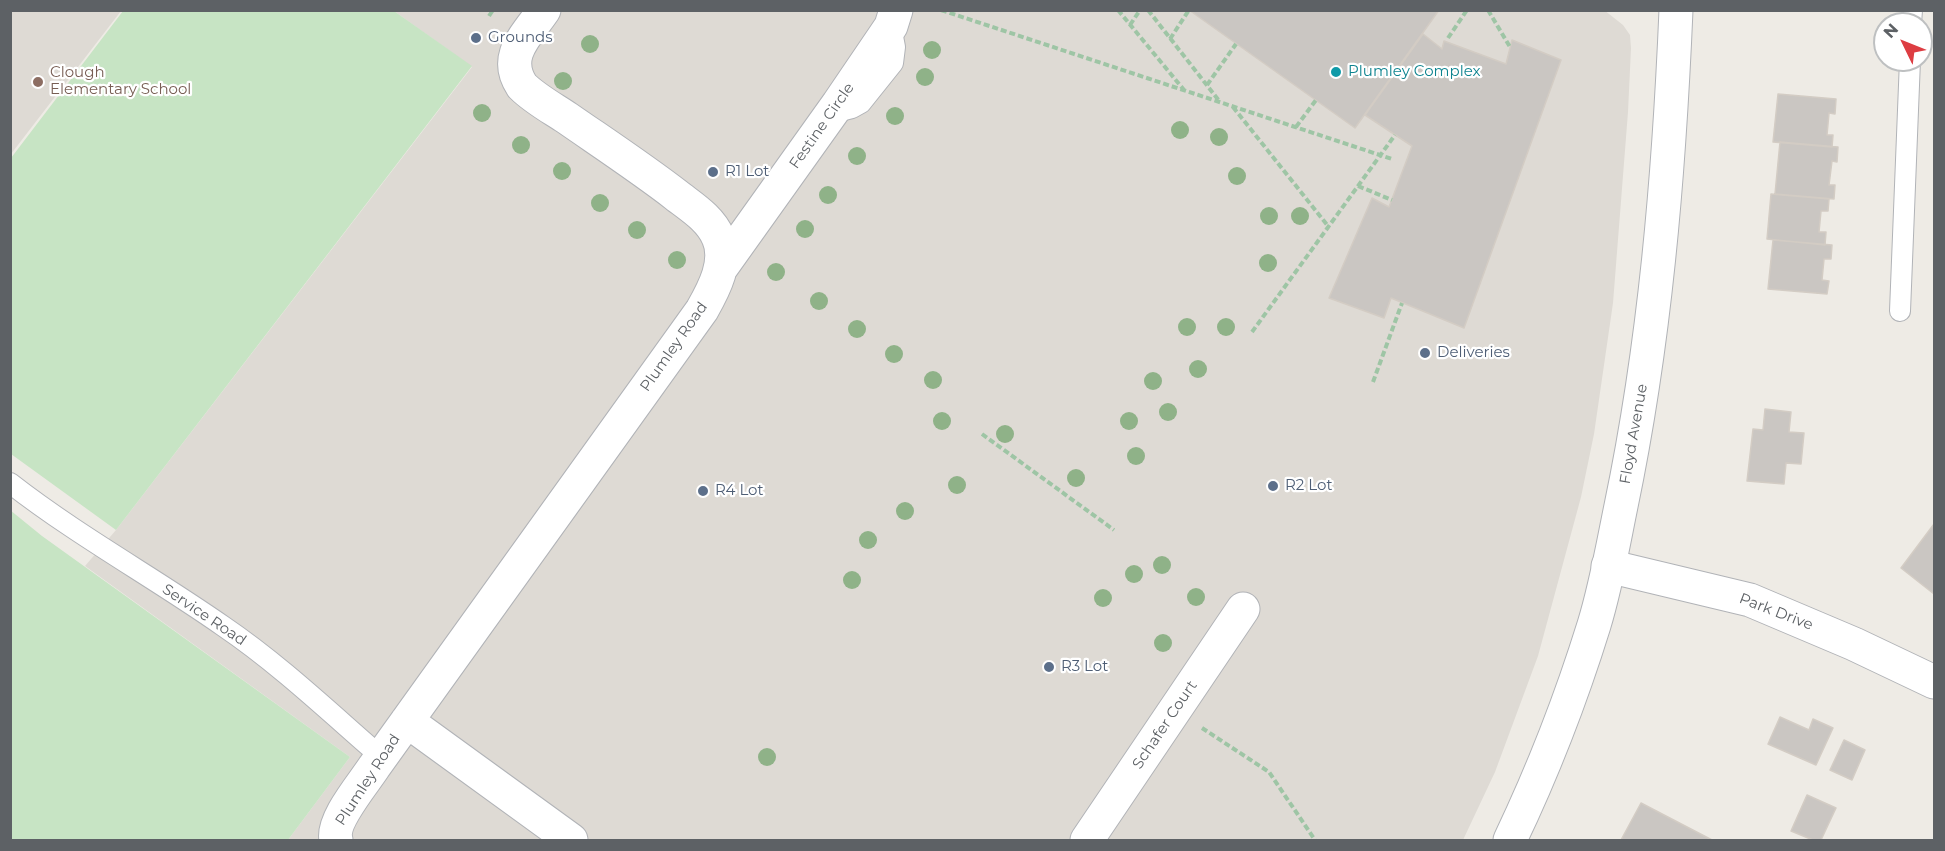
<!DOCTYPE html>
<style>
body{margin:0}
#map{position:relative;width:1945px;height:851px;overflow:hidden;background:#eeebe5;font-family:Montserrat,sans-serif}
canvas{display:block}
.frame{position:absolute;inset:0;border:12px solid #5d6165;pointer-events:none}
.north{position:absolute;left:1873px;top:12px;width:60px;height:60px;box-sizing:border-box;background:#fff;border:2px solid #bec0c1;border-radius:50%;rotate:313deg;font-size:16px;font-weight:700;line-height:24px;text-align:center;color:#5d6165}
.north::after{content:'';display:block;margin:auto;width:21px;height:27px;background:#dd3d42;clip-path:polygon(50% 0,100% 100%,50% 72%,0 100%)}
</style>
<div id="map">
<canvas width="1945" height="851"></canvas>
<div class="frame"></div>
<div class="north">N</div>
</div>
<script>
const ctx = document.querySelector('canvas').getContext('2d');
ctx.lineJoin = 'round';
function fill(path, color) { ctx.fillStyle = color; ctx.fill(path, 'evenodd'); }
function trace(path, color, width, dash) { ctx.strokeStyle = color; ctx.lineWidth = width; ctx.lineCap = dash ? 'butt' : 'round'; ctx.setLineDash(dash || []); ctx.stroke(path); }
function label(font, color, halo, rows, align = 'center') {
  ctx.font = font + ' Montserrat,sans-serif'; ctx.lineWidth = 4.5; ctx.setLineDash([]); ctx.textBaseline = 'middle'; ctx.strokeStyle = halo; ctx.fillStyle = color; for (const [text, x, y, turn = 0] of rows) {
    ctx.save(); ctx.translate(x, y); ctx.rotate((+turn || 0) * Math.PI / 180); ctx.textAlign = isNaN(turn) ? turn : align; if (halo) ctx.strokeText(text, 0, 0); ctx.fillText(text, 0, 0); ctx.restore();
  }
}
fill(new Path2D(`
 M11 10 121 11 11 154 10 11Z
 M1604 10 1623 25 1630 35 1631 48 1628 112 1613 303 1594 434 1581 497 1538 656 1495 772 1463 840H288L350 757 85 566 116 530 472 67 394 11Z`), '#dedad4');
fill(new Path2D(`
 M123 11H394L472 66 116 530 11 454V158Z
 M10 510 42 536 350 757 288 840H11Z`), '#c7e4c4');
const building = new Path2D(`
 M1189 10H1439L1355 128Z
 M1423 34 1442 49 1444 41 1506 64 1512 40 1561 60 1464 328 1391 298 1384 318 1329 298 1372 198 1389 207 1412 146 1365 115Z
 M1778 94 1836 99 1835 114 1829 113 1827 135H1833L1832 147 1773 142Z
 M1780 142 1838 147 1837 162 1832 161 1829 185H1835L1834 199 1775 194Z
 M1771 194 1829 199 1828 211H1821L1819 232H1826L1825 245 1767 239Z
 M1773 240 1832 245 1831 259H1824L1822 280 1829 281 1827 294 1768 289Z
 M1765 409 1791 412 1789 432 1804 433 1801 464 1786 463 1784 484 1747 481 1753 429 1763 430Z
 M1934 524V594L1901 568Z
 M1780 717 1809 730 1813 719 1833 728 1816 765 1768 744Z
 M1844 740 1865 750 1852 780 1830 770Z
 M1807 795 1836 808 1821 840H1813L1791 831Z
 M1641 803 1712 840H1621Z`);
fill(building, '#cac6c2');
trace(building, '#d3ccc4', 1.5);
const service = new Path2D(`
 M1911 24 1912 10
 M832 113 852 108 861 103 893 63 895 47 891 26
 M1900 311 1910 60
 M10 483C78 536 153 577 223 626 276 662 323 706 371 748L375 757 374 767`);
const minor = new Path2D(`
 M721 268 838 104 891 26 896 10
 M1608 566 1750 600 1854 644 1934 682
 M407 721 571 840
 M336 840C331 821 363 784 374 767L702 310C714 289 729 261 718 237 710 218 691 207 676 195 641 168 603 143 567 118 552 108 535 99 522 86 502 56 527 35 544 10
 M1087 840 1243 609`);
const tertiary = new Path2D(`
 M1510 840C1543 771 1571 699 1594 625 1606 586 1613 545 1621 506 1655 343 1669 176 1676 10`);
trace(service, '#b1b3b7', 22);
trace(minor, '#b1b3b7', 35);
trace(tertiary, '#b1b3b7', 35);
trace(new Path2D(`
 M941 10 1392 159
 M1118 10 1184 90
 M1148 10 1220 102
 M1488 10 1510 47
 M489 16 493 10
 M1130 25 1140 10
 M1448 38 1467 10
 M1170 39 1189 10
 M1207 85 1236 44
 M1233 107 1328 226
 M1296 127 1316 100
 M1358 186 1392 200
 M1252 332 1395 135
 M1373 382 1402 303
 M982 434 1114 530
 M1202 728 1269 772 1315 840`), '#9ec5a5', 4, [6, 3]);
trace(service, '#fff', 20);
trace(minor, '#fff', 33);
trace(tertiary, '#fff', 33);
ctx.fillStyle = '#8fb288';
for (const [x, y] of [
 [590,44],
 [932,50],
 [925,77],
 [563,81],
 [482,113],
 [895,116],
 [1180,130],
 [1219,137],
 [521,145],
 [857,156],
 [562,171],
 [1237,176],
 [828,195],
 [600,203],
 [1269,216],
 [1300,216],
 [805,229],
 [637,230],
 [677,260],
 [1268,263],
 [776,272],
 [819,301],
 [1187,327],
 [1226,327],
 [857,329],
 [894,354],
 [1198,369],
 [933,380],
 [1153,381],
 [1168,412],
 [942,421],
 [1129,421],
 [1005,434],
 [1136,456],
 [1076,478],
 [957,485],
 [905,511],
 [868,540],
 [1162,565],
 [1134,574],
 [852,580],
 [1196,597],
 [1103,598],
 [1163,643],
 [767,757]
]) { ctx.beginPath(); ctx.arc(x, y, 9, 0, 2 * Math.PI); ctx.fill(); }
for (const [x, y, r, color] of [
 [476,38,6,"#5c6f8a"],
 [1336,72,6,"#0f9aa8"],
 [38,82,6,"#8d6e63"],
 [713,172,6,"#5c6f8a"],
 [1425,353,6,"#5c6f8a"],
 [1273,486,6,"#5c6f8a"],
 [703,491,6,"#5c6f8a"],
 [1049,667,6,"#5c6f8a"]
]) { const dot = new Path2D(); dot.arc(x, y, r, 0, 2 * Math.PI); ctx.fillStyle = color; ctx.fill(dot); trace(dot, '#fff', 2); }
label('15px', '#4e5e75', '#fff', [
 ["Grounds",488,38],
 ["R1 Lot",725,172],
 ["Deliveries",1437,353],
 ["R2 Lot",1285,486],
 ["R4 Lot",715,491],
 ["R3 Lot",1061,667]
], 'left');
label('15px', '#0d838f', '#fff', [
 ["Plumley Complex",1348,72]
], 'left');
label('15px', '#785e54', '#fff', [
 ["Clough",50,73],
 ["Elementary School",50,90]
], 'left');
label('15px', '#5d6165', '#fff', [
 ["Festine Circle",822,126,-55],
 ["Plumley Road",674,347,-55],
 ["Floyd Avenue",1634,434,-80],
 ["Park Drive",1776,612,21],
 ["Service Road",204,615,34],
 ["Schafer Court",1165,725,-56],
 ["Plumley Road",368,780,-57]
]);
</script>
